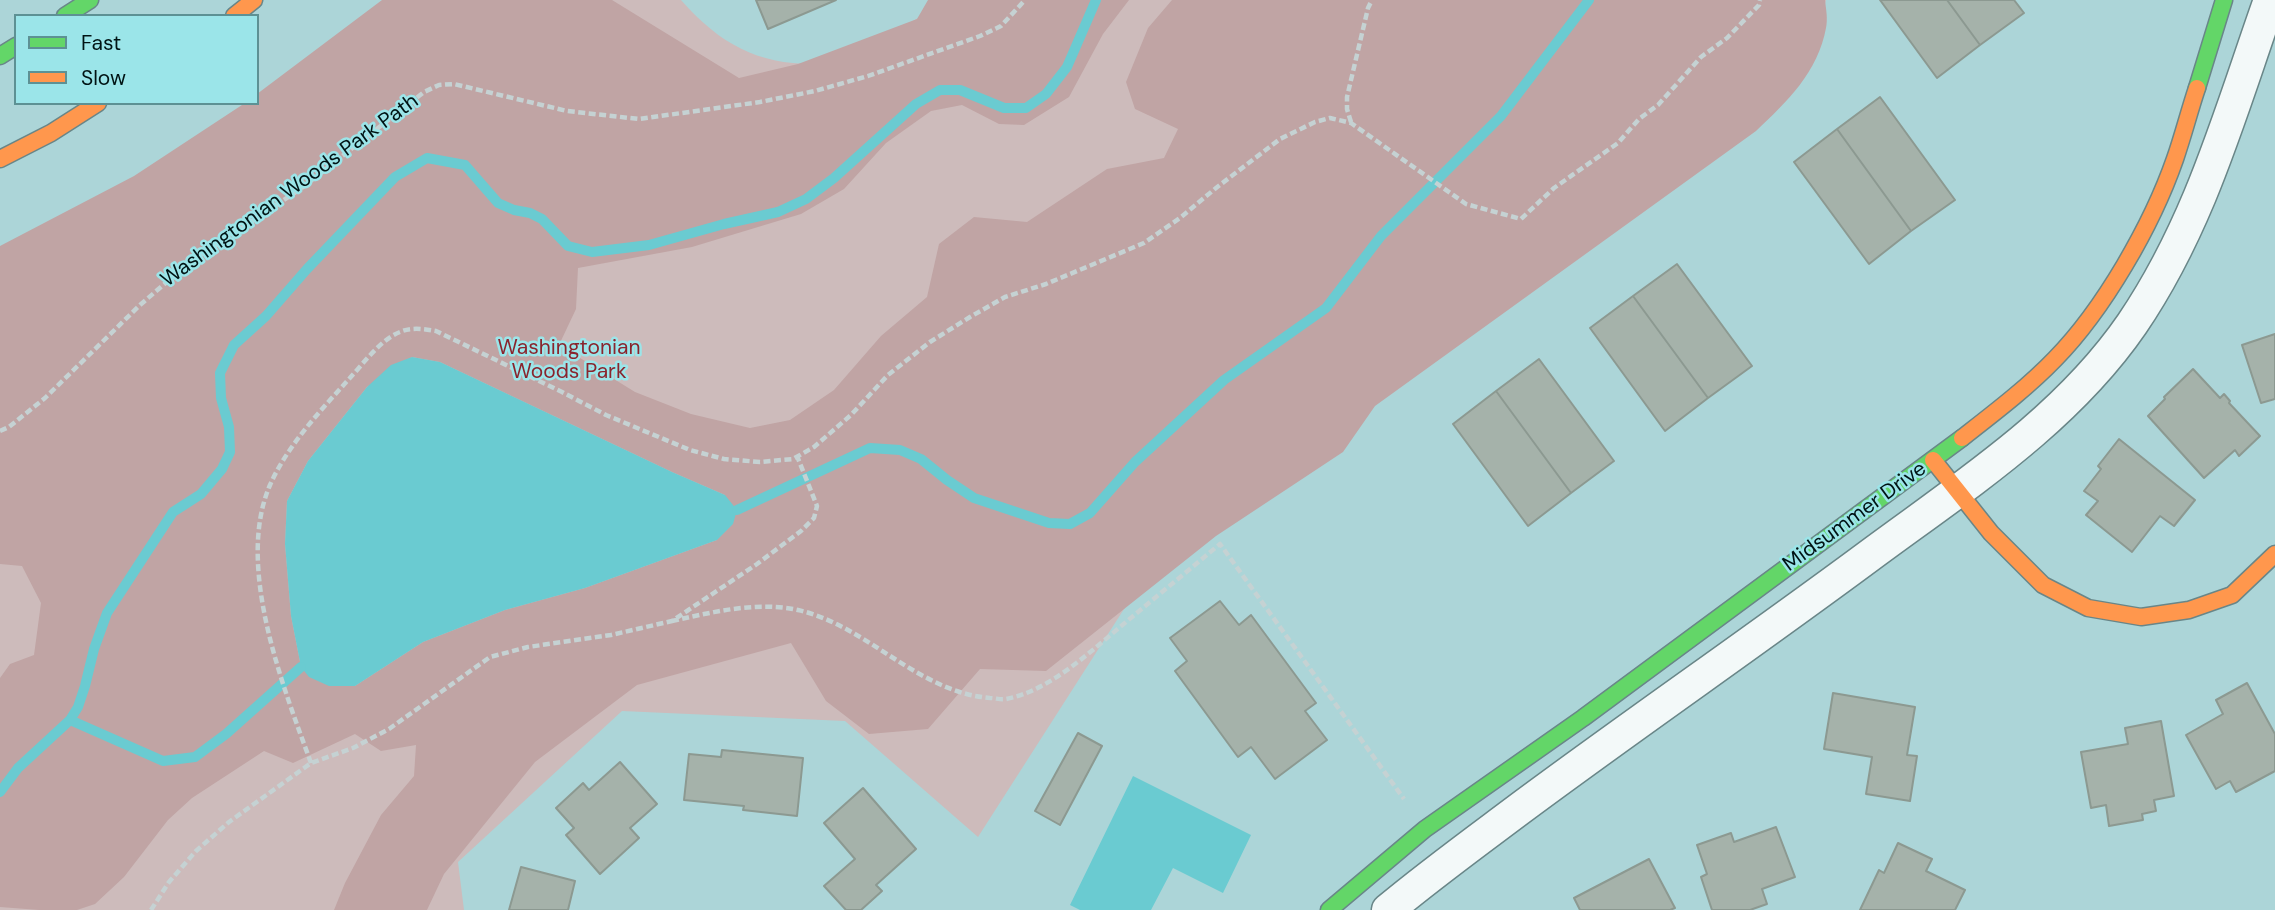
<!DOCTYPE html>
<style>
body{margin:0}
#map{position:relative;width:2275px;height:910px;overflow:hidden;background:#acd5d8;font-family:"DM Sans",sans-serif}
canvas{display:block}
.legend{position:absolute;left:14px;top:14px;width:245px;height:91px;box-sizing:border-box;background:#9be5e9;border:2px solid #5d9194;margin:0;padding:9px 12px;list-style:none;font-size:21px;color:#001314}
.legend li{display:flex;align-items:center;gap:14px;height:35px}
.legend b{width:35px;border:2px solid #5d9194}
</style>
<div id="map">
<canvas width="2275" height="910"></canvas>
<ul class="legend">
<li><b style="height:9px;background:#63d668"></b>Fast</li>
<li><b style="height:9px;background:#ff974d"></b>Slow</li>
</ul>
</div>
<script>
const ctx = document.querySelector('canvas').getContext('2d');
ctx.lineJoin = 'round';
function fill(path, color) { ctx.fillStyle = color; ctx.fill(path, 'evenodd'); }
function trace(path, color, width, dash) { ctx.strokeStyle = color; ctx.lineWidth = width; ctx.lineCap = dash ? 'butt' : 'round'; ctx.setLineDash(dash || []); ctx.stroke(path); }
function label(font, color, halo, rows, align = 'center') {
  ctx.font = font + ' "DM Sans",sans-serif'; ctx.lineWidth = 5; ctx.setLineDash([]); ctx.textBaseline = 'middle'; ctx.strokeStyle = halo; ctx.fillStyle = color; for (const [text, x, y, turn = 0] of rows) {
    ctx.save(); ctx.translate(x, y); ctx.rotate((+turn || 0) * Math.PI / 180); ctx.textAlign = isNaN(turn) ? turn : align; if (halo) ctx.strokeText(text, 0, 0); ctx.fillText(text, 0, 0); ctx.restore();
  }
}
fill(new Path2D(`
 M438 0H681C725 50 768 69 836 63L951 0H1826L1815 43 1149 570 978 837 845 721 622 711 458 862 464 910H0V355Z`), '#cdbbbb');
fill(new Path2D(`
 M382 0H612L739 78 798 64 917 19 928 0H1129L1103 34 1069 97 1024 125 999 124 962 105 931 111 886 143 844 189 801 214 692 247 578 268 576 309 559 345 635 392 691 414 750 428 790 420 834 390 881 336 927 297 939 244 974 217 1027 222 1107 169 1164 158 1178 129 1135 109 1126 82 1148 28 1172 0H1825C1826 9 1828 19 1826 28 1818 72 1787 102 1756 131L1375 406 1343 452 1216 536 1046 671 980 669 928 729 869 734 826 701 791 643 637 685 535 762 444 874 427 910H334L345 883 381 815 414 776 416 745 381 751 355 734 293 763 264 751 192 798 168 820 124 877 95 904 77 910H39L0 907V678L10 664 34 655 41 603 22 566 0 564V246L134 176 245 103H257V94ZM412 357 440 362 672 472 725 495 717 540 585 588 505 610 423 642 355 686 301 667 291 616 285 544 287 501 308 461 367 387Z`), '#c0a4a4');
fill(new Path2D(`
 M412 357 440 362 672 472 725 495 737 510 733 524 717 540 585 588 505 610 423 642 355 686H329L309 677 301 667 291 616 285 544 287 501 308 461 367 387 391 365Z
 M1133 776 1251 835 1223 893 1173 868 1151 910H1080L1070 905Z`), '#6acbd1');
trace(new Path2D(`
 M737 510 870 448 900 450 921 459 947 480 974 498 1049 523 1070 524 1090 513 1135 462 1224 380 1326 308 1381 236 1501 116 1589 0
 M70 720 78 707 85 686 94 649 107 613 173 512 201 494 222 469 230 452 229 427 221 398 220 373 234 345 266 316 307 269 395 177 427 158 465 165 498 203 514 210 530 213 542 219 568 246 592 252 649 245 724 224 778 212 806 199 834 178 916 104 940 90H960L1004 108H1026L1046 94 1067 67 1096 0
 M0 792 18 768 70 720 163 761 195 757 226 734 301 667`), '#6acbd1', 10);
const building = new Path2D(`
 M756 0H836L768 29Z
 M1880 0H1947L1980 45 1937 78Z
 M1947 0H2014L2024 13 1980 45Z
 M1880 97 1955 200 1911 231 1837 129Z
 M1837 129 1911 231 1869 264 1794 162Z
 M1677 264 1752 366 1708 398 1633 296Z
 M1633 296 1708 398 1665 431 1590 328Z
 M2275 334V399L2261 403 2242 345Z
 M1539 359 1614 461 1571 493 1496 391Z
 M2193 369 2220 398 2224 394 2230 401 2229 403 2260 436 2239 456 2235 450 2204 478 2148 416 2165 399 2164 397Z
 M1496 391 1571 493 1528 526 1453 424Z
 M2119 439 2195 500 2174 526 2160 516 2132 552 2086 515 2098 501 2084 491 2101 469 2098 466Z
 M1220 601 1239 625 1251 615 1316 703 1305 711 1327 740 1275 779 1251 747 1238 757 1175 671 1187 661 1170 638Z
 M2247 683 2275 734V771L2236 792 2230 781 2216 789 2186 735 2223 714 2216 700Z
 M1833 693 1915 707 1907 755 1917 756 1910 801 1866 794 1872 757 1824 749Z
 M2161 721 2174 796 2154 800 2156 811 2142 814 2143 820 2109 826 2106 805 2091 808 2081 752 2128 744 2125 728Z
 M1078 733 1102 746 1060 825 1035 811Z
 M722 750 803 758 797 816 743 810 744 806 684 800 689 754 721 757Z
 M620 762 657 804 630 828 639 838 600 874 566 835 574 828 556 808 583 783 589 790Z
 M863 788 916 849 876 885 882 891 861 910H846L824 886 855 859 824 823Z
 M1776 827 1795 877 1762 889 1767 904 1750 910H1712L1701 877 1707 874 1697 845 1731 833 1734 842Z
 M1898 843 1932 859 1926 871 1965 890 1955 910H1860L1879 870 1884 873Z
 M1649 859 1675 908 1670 910H1580L1574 898Z
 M521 867 575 881 568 910H509Z`);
fill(building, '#a5b2aa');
trace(building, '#8c9991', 2);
const street = new Path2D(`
 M1388 910C1430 875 1474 843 1518 810 1635 723 1756 640 1873 553 1965 485 2066 420 2132 324 2200 224 2230 113 2270 0`);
const fast = new Path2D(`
 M65 16 90 0
 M0 56 16 46
 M2197 88 2224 0
 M1329 910 1425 829 1583 718 1962 438`);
const slow = new Path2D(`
 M234 16 254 0
 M0 159 51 133 98 103
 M1962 438C1994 413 2027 388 2055 359 2104 309 2152 225 2175 159 2183 136 2189 112 2197 88
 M1933 460 1991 533 2043 585 2088 608 2141 617 2189 610 2232 595 2275 554`);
trace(street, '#698688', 35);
trace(fast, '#698688', 19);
trace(slow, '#698688', 19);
trace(new Path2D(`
 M1351 122 1347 109V97L1368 8 1372 0
 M0 431 9 427 45 398 140 305 190 262 299 190 424 92 439 85 454 84 567 111 639 119 760 102 815 91 868 76 980 36 1001 26 1025 0
 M672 621C713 612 757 601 798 610 868 626 917 692 990 698 995 698 1001 700 1006 699 1050 691 1092 650 1126 622 1157 596 1189 570 1220 544L1404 799
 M311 763C283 686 235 566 270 485 287 446 321 410 349 379 363 364 381 339 400 332 411 327 424 329 436 331L562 392 606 415 690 450 724 459 760 462 793 459 814 447 851 415 888 375 930 342 970 317 1005 297 1046 284 1144 243 1180 218 1216 188 1280 139 1315 122 1330 118 1351 123 1466 204 1521 219 1554 188 1618 143 1639 119 1658 105 1701 57 1727 38 1759 5 1760 0
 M151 910 169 882 196 851 229 822 311 763 353 748 389 729 490 657 528 647 611 635 672 621 757 564 801 531 814 518 817 506 797 456`), '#c5d2d3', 4.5, [7, 3.5]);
trace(street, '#f3f9f9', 32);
trace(fast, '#63d668', 16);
trace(slow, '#ff974d', 16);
label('21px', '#001314', '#9be5e9', [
 ["Washingtonian Woods Park Path",290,191,-36],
 ["Midsummer Drive",1855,517,-36]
]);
label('21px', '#8a242d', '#9be5e9', [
 ["Washingtonian",569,348],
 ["Woods Park",569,372]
]);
</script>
